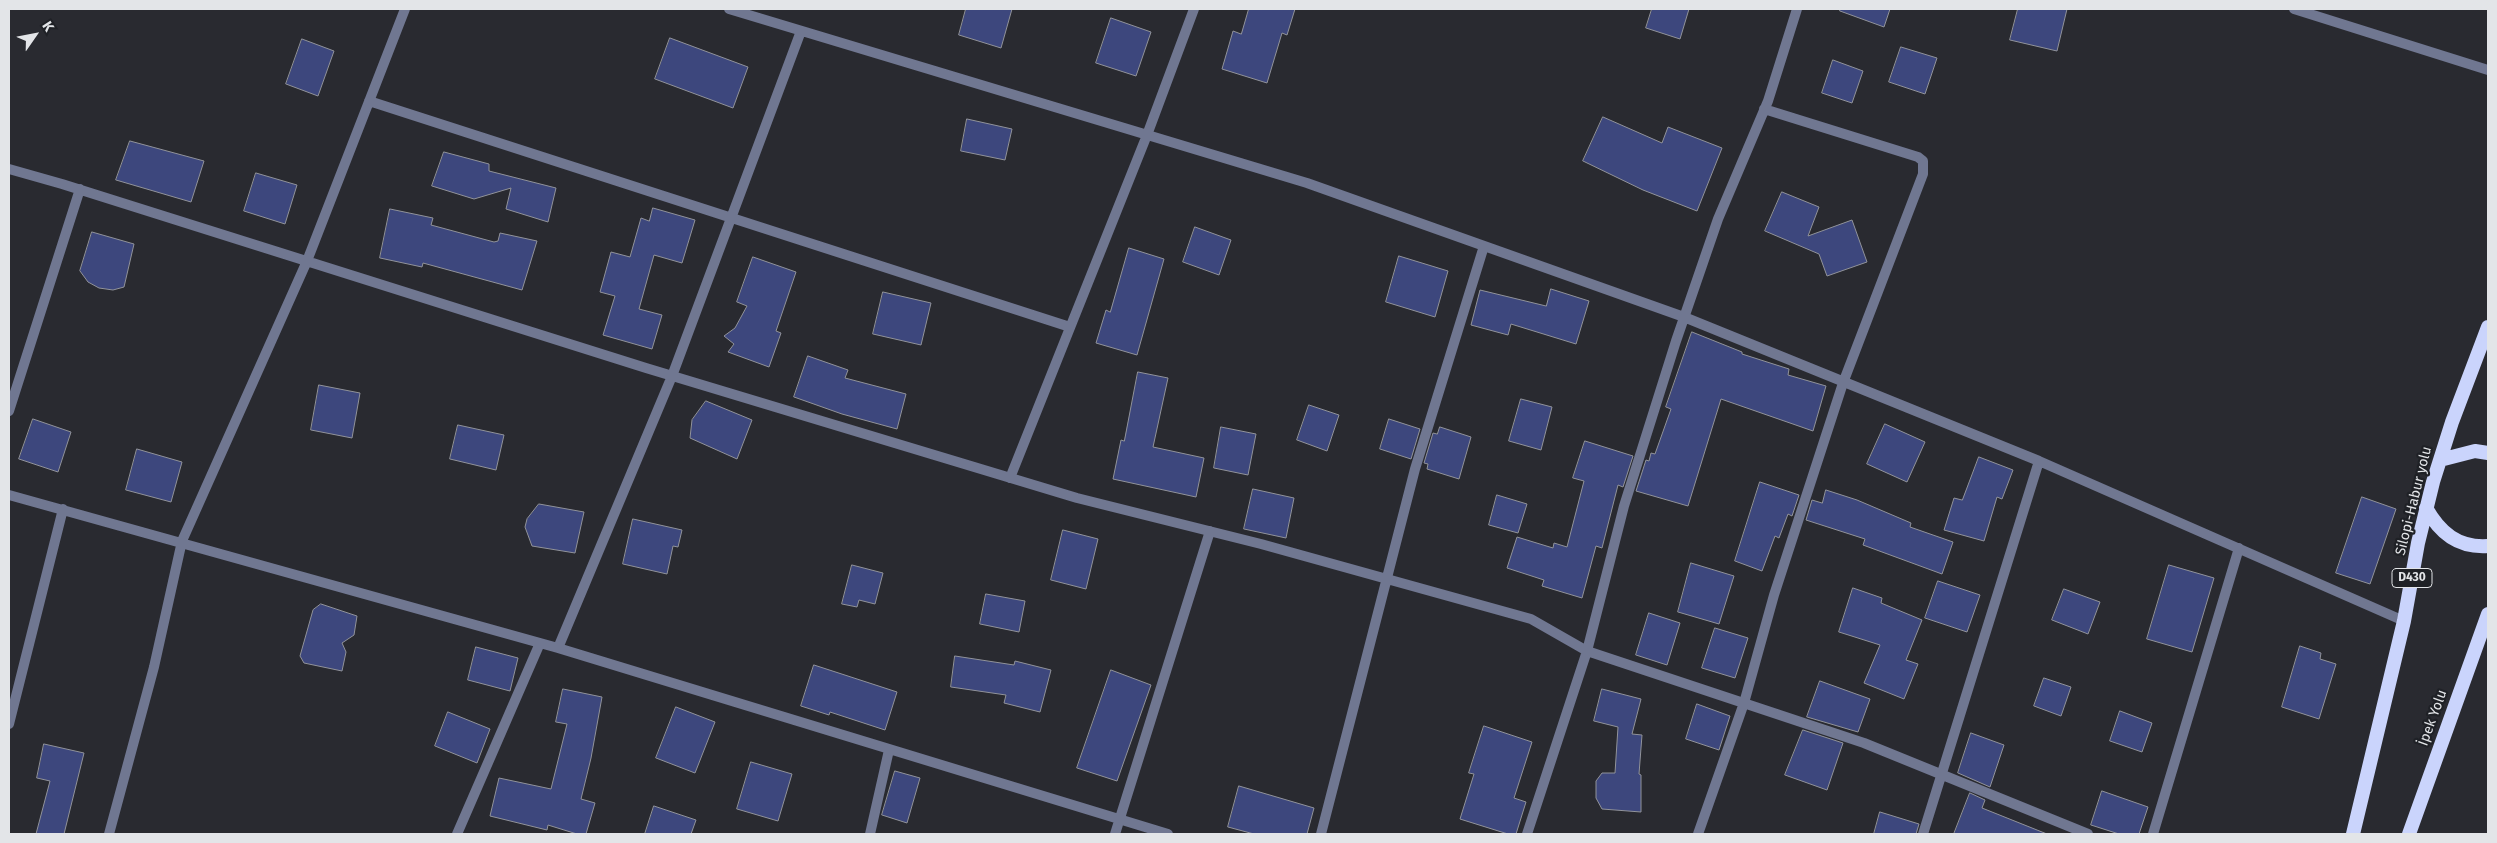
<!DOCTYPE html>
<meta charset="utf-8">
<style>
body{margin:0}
#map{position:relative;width:2497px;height:843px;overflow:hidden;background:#292a30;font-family:"Fira Sans",sans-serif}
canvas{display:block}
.frame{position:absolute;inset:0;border:10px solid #e3e5e8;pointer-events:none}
.north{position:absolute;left:10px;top:10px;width:50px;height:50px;-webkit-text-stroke:4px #1f2126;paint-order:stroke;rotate:57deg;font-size:14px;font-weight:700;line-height:20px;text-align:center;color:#e3e5e8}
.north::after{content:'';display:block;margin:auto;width:18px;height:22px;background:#e3e5e8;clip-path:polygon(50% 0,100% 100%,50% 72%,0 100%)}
</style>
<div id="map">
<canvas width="2497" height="843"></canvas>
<div class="frame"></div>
<div class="north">K</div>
</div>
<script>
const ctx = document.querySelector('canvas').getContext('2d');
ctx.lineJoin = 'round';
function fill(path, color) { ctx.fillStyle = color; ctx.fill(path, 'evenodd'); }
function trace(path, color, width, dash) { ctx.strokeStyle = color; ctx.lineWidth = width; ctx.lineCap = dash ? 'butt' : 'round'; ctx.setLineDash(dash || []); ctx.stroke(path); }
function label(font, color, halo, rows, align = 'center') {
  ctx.font = font + ' "Fira Sans",sans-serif'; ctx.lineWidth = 4.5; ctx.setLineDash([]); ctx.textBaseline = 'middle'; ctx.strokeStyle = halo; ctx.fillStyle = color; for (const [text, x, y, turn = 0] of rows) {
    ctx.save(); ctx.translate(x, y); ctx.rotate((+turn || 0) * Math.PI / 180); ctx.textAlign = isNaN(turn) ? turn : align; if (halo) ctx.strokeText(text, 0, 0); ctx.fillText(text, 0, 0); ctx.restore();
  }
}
const building = new Path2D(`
 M966 9H1012L1001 48 959 35Z
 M1249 9H1295L1287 35 1282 33 1267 83 1222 69 1233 31 1241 34Z
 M1652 9H1689L1680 39 1646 28Z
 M1840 9H1890L1884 27 1840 11Z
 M2018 9H2067L2057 51 2010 40Z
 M1111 18 1151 32 1136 76 1096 63Z
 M670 38 748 67 733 108 655 79Z
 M302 39 334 51 318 96 286 84Z
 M1901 47 1937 58 1925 94 1889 82Z
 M1833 60 1863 71 1852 103 1822 93Z
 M1603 117 1662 143 1668 127 1722 148 1697 211 1643 190 1583 161Z
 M967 119 1012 129 1005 160 961 151Z
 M130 141 204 161 191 202 116 180Z
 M444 152 489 164V171L556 188 548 222 506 209 511 188 474 199 432 186Z
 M256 173 297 185 285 224 244 211Z
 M1782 192 1819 207 1808 236 1852 220 1867 262 1827 276 1819 254 1765 231Z
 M653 208 695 220 682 263 654 255 639 309 662 315 652 349 603 335 615 296 600 292 611 252 630 257 641 218 649 221Z
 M390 209 433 218 431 225 494 242 498 241 500 233 537 241 522 290 423 263 422 267 380 258Z
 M1195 227 1231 240 1219 275 1183 262Z
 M92 232 134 244 124 287 113 290 99 288 88 282 80 271Z
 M1129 248 1164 259 1137 355 1096 343 1106 310 1110 312Z
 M1399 256 1448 271 1435 317 1386 302Z
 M753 257 796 272 776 331 781 333 769 367 728 352 734 344 724 336 735 328 747 306 737 302Z
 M1551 289 1589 301 1576 344 1511 324 1508 335 1471 325 1480 290 1546 306Z
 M883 292 931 303 921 345 873 334Z
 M1692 332 1742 352V354L1789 369 1788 375 1826 386 1813 431 1721 399 1688 506 1636 491 1646 460 1649 461 1651 453 1655 454 1671 409 1666 407Z
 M808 356 848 370 845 378 906 394 897 429 842 414 794 397Z
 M1138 372 1168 378 1153 447 1204 458 1196 497 1113 479 1121 440 1124 441Z
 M319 385 360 393 352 438 311 430Z
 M1521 399 1552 407 1541 450 1509 441Z
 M706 401 752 420 737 459 690 438 692 420Z
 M1309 405 1339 415 1327 451 1297 440Z
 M33 419 71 432 58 472 19 459Z
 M1389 419 1420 429 1411 459 1380 449Z
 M1885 424 1925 442 1907 482 1867 464Z
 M458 425 504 435 496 470 450 459Z
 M1221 427 1256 434 1248 475 1214 468Z
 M1440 427 1471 437 1459 479 1427 469 1428 464 1424 463 1433 433 1437 434Z
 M1585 441 1633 456 1623 487 1618 485 1602 548 1596 546 1582 598 1542 586 1544 580 1507 568 1517 537 1553 548 1554 543 1567 547 1584 481 1573 478Z
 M137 449 182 462 171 502 126 490Z
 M1979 457 2013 470 2002 499 1997 497 1984 541 1944 530 1954 498 1962 500Z
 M1760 482 1799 495 1792 516 1788 514 1779 538 1775 536 1762 571 1735 561Z
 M1253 489 1294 498 1286 538 1244 529Z
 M1826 490 1857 500 1911 523 1910 527 1953 542 1942 574 1863 545 1865 539 1806 520 1812 500 1822 503Z
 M1497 495 1527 504 1518 533 1489 525Z
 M2362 497 2396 509 2370 584 2336 573Z
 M539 504 584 512 575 553 532 546 525 527 527 519Z
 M633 519 682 530 678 547 673 546 667 574 623 564Z
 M1063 530 1098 539 1086 589 1051 580Z
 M1691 563 1734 576 1719 624 1678 612Z
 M852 565 883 573 875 604 859 600 857 607 842 604Z
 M2169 565 2214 578 2192 652 2147 639Z
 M1938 581 1980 595 1967 632 1925 618Z
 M1853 588 1882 598 1881 603 1922 620 1906 660 1918 664 1904 699 1864 683 1880 645 1839 632Z
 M2064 589 2100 602 2088 634 2052 620Z
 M986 594 1025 601 1019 632 980 624Z
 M321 604 357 616 354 635 342 643 346 652 342 671 304 663 300 656 313 610Z
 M1649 613 1680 623 1667 665 1636 655Z
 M1715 628 1748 638 1735 678 1702 668Z
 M2300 646 2321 653 2320 659 2336 664 2319 719 2282 707Z
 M476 647 518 658 510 691 468 680Z
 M955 656 1014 665 1015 661 1051 670 1040 712 1004 703 1006 695 951 687Z
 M814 665 897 692 885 730 830 712 829 715 801 706Z
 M1111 670 1151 685 1117 781 1077 768Z
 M2044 678 2071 687 2061 716 2034 706Z
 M1820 681 1870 699 1858 732 1807 717Z
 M563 689 602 697 591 758 581 799 595 803 586 834H577L548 825 547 830 490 816 499 778 551 789 567 724 556 722Z
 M1602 689 1641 699 1632 734 1642 735 1639 774 1641 775V812L1602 809 1596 798V781L1602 773H1615L1618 727 1594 721Z
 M1697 704 1730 716 1719 750 1686 739Z
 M676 707 715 722 695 773 656 758Z
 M2120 711 2152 723 2142 752 2110 741Z
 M448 712 490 729 477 763 435 746Z
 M1484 726 1532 742 1514 798 1526 802 1516 834H1508L1460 819 1474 774 1469 773Z
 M1803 730 1843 743 1827 790 1785 775Z
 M1971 733 2004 745 1990 787 1958 773Z
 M44 744 84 753 64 834H36L50 781 37 778Z
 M751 762 792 774 778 821 737 809Z
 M895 771 920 778 907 823 882 815Z
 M1239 786 1314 808 1307 834H1254L1228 827Z
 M2102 791 2148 807 2139 834H2119L2091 825Z
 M1970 793 1985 800 1982 808 2047 834H1954Z
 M654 806 696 820 691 834H645Z
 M1880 812 1919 824 1916 834H1874Z`);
fill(building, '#3d477d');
trace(building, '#91939a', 1);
trace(new Path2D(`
 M729 9 1307 183 1684 317 2039 461 2404 621
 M2294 9 2488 70
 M369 101 1070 327
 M9 169 62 184 646 368 1077 498 1261 544 1531 619 1587 651 1864 743 2088 834
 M9 411 80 189
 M1010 478 1147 135 1194 9
 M9 495 558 648 1168 834
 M558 648 672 376 801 31
 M9 724 63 509
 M109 834 154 667 182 541 307 261 405 9
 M457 834 540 643
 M870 834 889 750
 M1115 834 1210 531
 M1321 834 1415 469 1484 246
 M1527 834 1587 651 1624 506 1676 341 1718 219 1768 101 1797 9
 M1698 834 1744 703 1774 595 1843 383 1923 174V161L1918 157 1764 109
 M1923 834 2039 461
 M2153 834 2239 548`), '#707791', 10);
trace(new Path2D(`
 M2440 460 2475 451 2488 453
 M2426 508C2440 533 2458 548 2488 546
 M2353 834 2404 621 2418 543 2433 482 2452 422 2488 327
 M2409 834 2488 614`), '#cad4fc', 14);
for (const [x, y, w] of [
 [2412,578,40]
]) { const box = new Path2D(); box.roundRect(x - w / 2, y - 9.5, w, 19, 4); ctx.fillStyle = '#1f2126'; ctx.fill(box); trace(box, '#e3e5e8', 1); }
label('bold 12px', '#e3e5e8', null, [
 ["D430",2412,578]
]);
label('14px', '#e3e5e8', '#1f2126', [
 ["Silopi-Habur yolu",2414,501,-76],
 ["İpek Yolu",2433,718,-70]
]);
</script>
